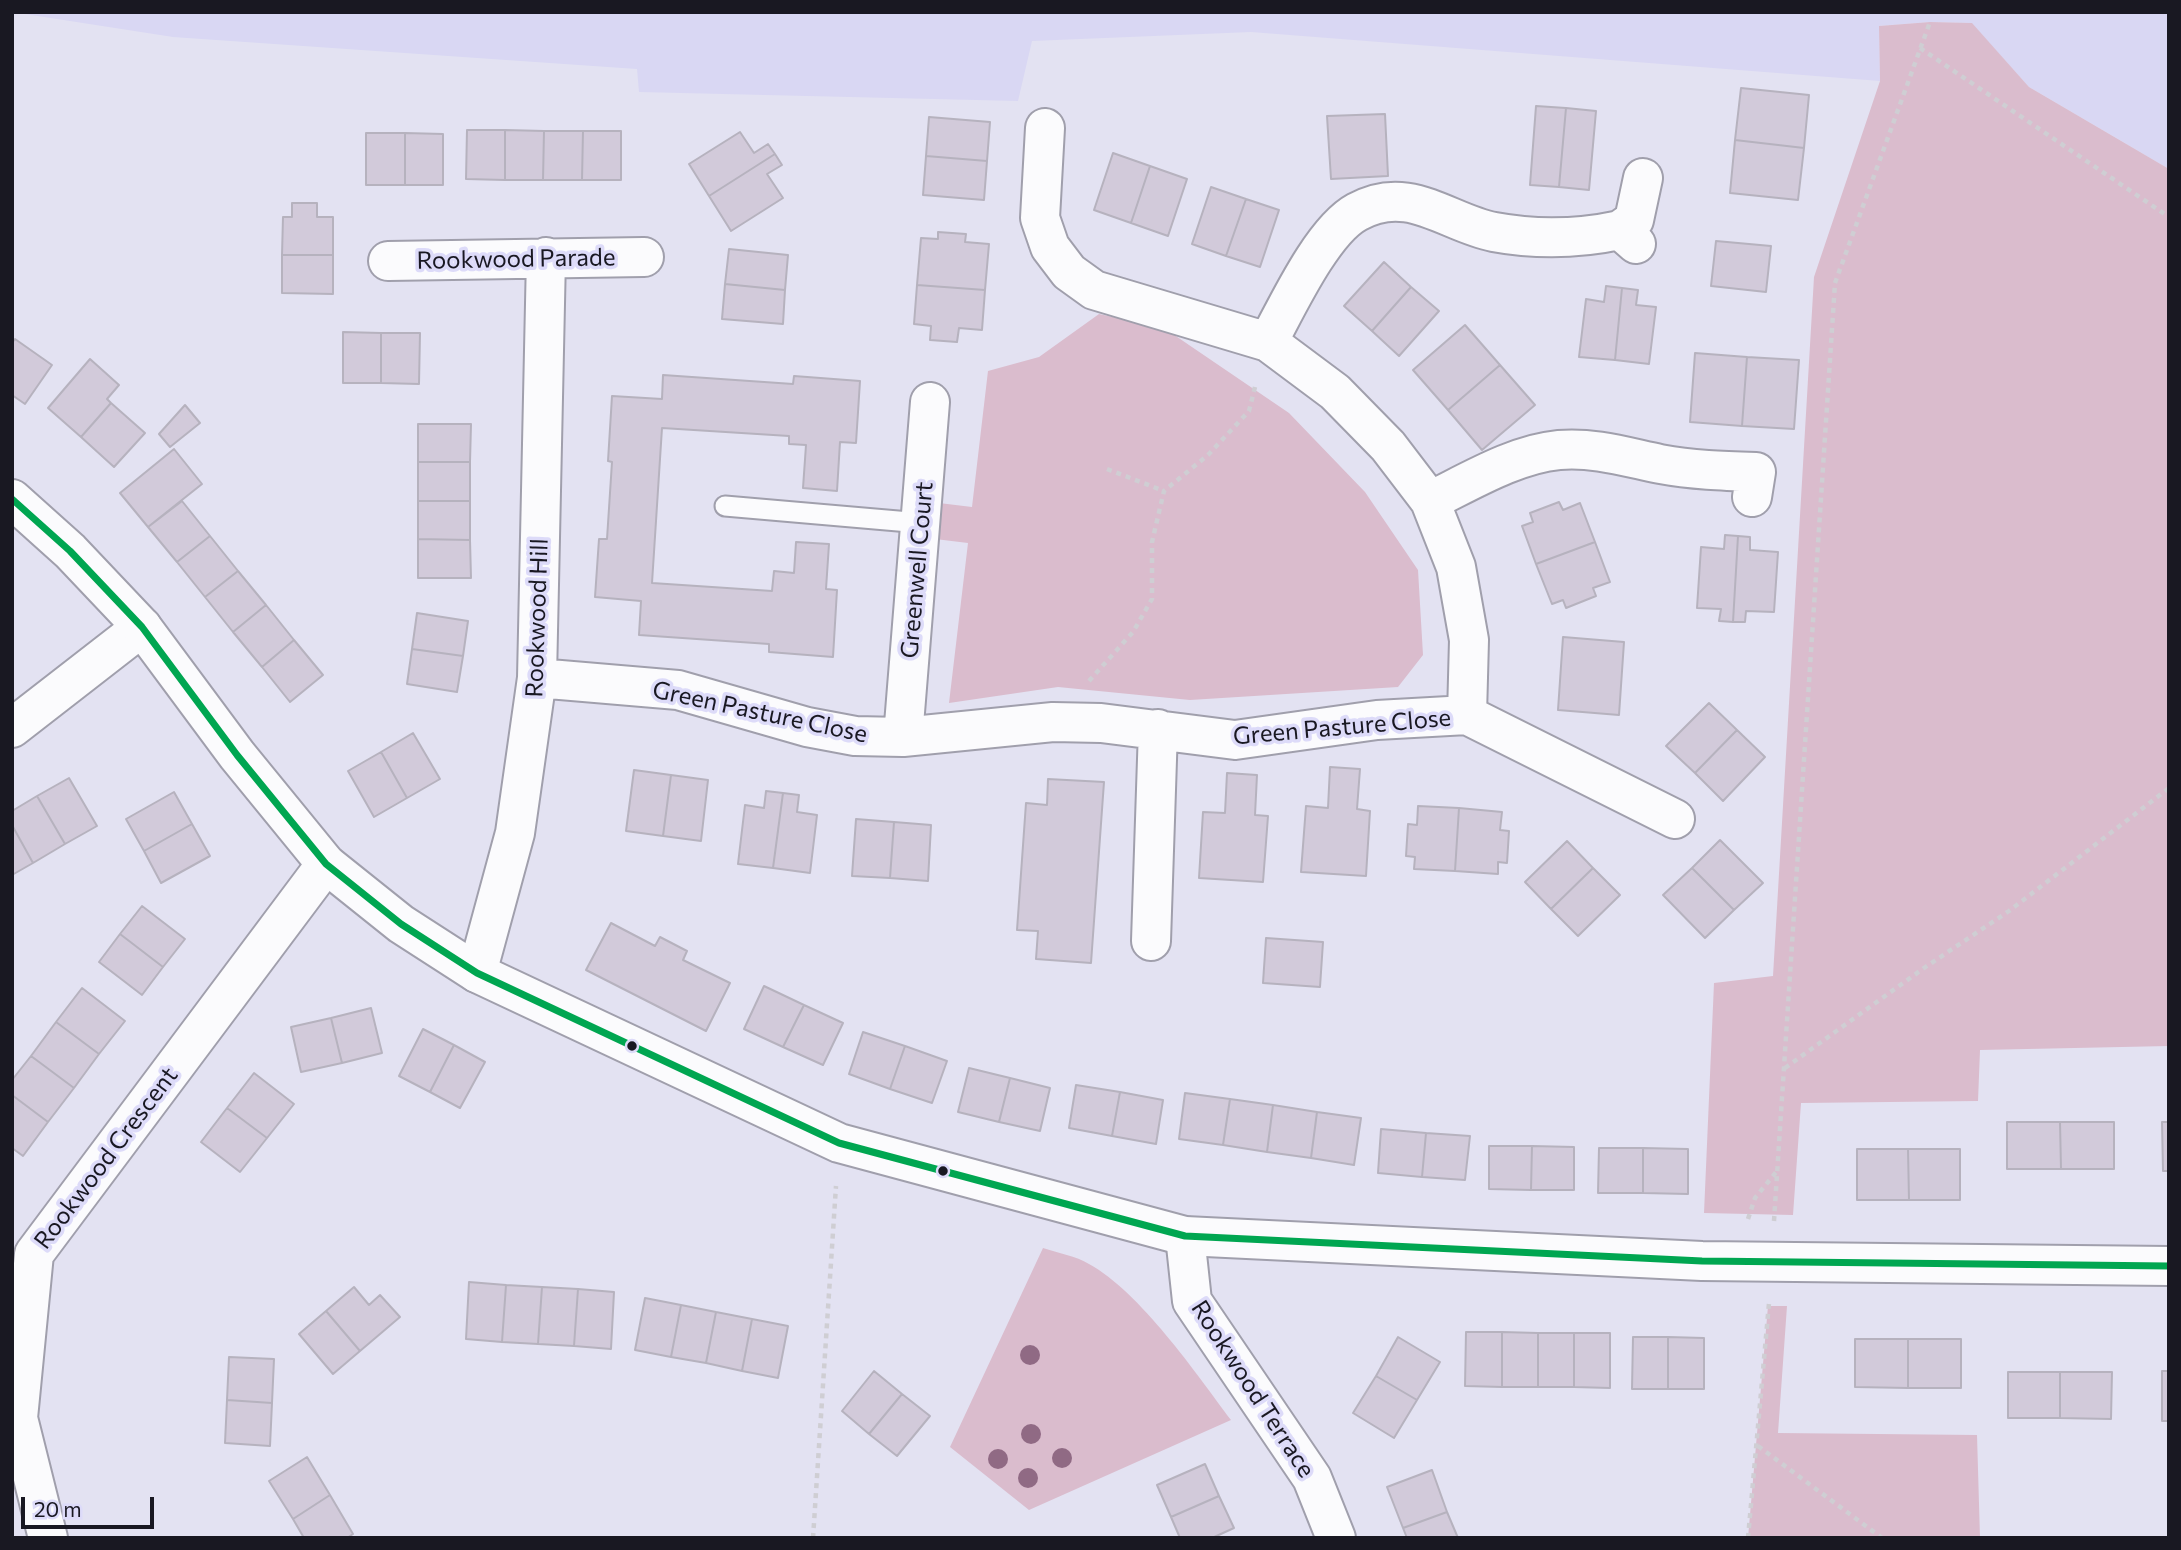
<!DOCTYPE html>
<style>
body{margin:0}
#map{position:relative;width:2181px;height:1550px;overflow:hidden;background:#e3e2f2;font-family:Commissioner,sans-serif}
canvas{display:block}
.frame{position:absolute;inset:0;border:14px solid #191822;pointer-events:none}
.scale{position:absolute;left:21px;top:1497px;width:133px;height:32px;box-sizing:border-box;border:4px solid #191822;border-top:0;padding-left:9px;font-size:21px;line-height:24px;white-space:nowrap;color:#191822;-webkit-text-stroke:5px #dddbf9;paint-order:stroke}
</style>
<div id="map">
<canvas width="2181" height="1550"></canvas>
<div class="frame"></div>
<div class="scale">20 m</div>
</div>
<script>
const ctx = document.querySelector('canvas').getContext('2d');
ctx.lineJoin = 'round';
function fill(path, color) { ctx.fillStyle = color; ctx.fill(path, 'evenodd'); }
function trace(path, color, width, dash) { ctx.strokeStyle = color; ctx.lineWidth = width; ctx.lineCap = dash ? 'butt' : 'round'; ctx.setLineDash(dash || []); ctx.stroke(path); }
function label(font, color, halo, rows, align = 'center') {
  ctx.font = font + ' Commissioner,sans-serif'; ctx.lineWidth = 7; ctx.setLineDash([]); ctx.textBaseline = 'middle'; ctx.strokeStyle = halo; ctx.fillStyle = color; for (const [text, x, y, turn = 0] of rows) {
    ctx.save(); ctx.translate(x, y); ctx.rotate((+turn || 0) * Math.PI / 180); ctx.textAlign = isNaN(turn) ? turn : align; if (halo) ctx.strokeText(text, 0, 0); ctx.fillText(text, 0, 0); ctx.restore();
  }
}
fill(new Path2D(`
 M12 12H2169V169L2029 87 1971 23 1930 22 1879 26 1880 81 1251 32 1032 41 1018 101 639 92 637 69 173 37Z`), '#d9d7f3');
fill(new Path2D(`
 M1930 22 1972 23 2029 87 2169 169V1046L1980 1050 1978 1101 1801 1103 1793 1215 1704 1213 1714 983 1773 976 1814 277 1880 81 1879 26Z
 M1099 314 1164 328 1289 413 1365 492 1418 570 1423 655 1398 687 1190 700 1058 687 949 703 968 543 935 539 939 503 972 507 988 371 1039 357Z
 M1043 1248C1058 1253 1076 1256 1089 1264 1140 1292 1196 1373 1231 1420L1029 1510 950 1447Z
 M1768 1306H1787L1778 1433 1977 1435 1980 1538H1748Z`), '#dabccd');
const building = new Path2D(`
 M1741 88 1809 95 1804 148 1735 140Z
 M1536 106 1566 108 1559 187 1530 185Z
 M1566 108 1596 111 1589 190 1559 187Z
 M1385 114 1388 176 1331 179 1327 116Z
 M929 117 990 122 987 161 926 156Z
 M467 130H505V180L466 179Z
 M505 130 544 131 543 180H505Z
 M544 131H583L582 180H543Z
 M583 131H621V180H582Z
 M740 132 754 153 768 144 775 154 709 196 689 164Z
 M366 133H405V185H366Z
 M405 133 443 134V185H405Z
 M1735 140 1804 148 1798 200 1730 193Z
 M1113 153 1150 166 1131 223 1094 210Z
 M775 154 782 165 767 174 783 198 731 231 709 196Z
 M926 156 987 161 984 200 923 195Z
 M1150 166 1187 179 1168 236 1131 223Z
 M1211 187 1246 199 1226 256 1192 244Z
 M1246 199 1279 210 1260 267 1226 256Z
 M292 203H317V217H333V255H282L283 217H292Z
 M938 232 966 234 965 242 989 244 985 290 917 285 921 238 938 239Z
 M1716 241 1771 246 1766 292 1711 286Z
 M729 249 788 255 785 290 725 284Z
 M282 255H333V294L282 293Z
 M1384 262 1411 287 1372 331 1344 306Z
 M725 284 785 290 783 324 722 319Z
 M917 285 985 290 982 330 959 328 957 342 930 340 931 326 914 324Z
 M1606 286 1622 288 1615 360 1579 357 1586 299 1604 302Z
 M1411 287 1439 311 1399 356 1372 331Z
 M1622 288 1638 290 1636 305 1656 307 1649 364 1615 360Z
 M1465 325 1500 365 1448 410 1413 370Z
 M343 332 381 333V383H343Z
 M381 333H420L419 384 381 383Z
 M15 339 52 365 25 404 12 395V343Z
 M1695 353 1747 357 1742 426 1690 422Z
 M1747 357 1799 360 1794 429 1742 426Z
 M90 359 119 385 107 399 111 403 81 437 48 408Z
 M1500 365 1535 405 1482 450 1448 410Z
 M663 375 793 384 794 376 860 381 856 443 840 442 837 491 803 488 806 445 789 444V436L662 428 652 583 772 591 774 571 794 573 796 542 829 544 826 589 837 590 833 657 769 652V644L639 635 641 601 595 597 599 539H607L612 462 608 461 612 396 662 399Z
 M111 403 145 433 114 467 81 437Z
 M185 405 200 423 170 447 159 434Z
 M418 424H471L470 462H418Z
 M174 449 202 484 148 527 120 493Z
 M418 462H470V501H418Z
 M182 501 210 536 177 562 148 527Z
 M418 501H470V540L418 539Z
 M1559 502 1563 510 1580 503 1595 542 1536 564 1522 526 1533 522 1530 513Z
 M1725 535 1738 536 1733 622 1719 621 1721 609 1697 608 1701 547 1724 549Z
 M210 536 238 571 205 597 177 562Z
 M1738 536 1750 537V550L1778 552 1774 612 1746 611 1745 622H1733Z
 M418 539 470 540 471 578H418Z
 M1595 542 1610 582 1593 588 1596 596 1566 608 1563 600 1552 604 1536 564Z
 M238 571 266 605 233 632 205 597Z
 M266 605 294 640 262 667 233 632Z
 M417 613 468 621 463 656 412 649Z
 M1563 637 1624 642 1619 715 1558 710Z
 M294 640 323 675 290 702 262 667Z
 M412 649 463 656 457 692 407 684Z
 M1709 703 1737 730 1695 773 1666 746Z
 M1737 730 1765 757 1723 801 1695 773Z
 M413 733 440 779 407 798 381 752Z
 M381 752 407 798 374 817 348 771Z
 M1330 767 1360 769 1357 809 1370 811 1366 876 1301 872 1306 806 1328 808Z
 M634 770 671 775 663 836 626 831Z
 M1227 773 1257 775 1255 815 1268 816 1263 882 1199 878 1203 812 1225 813Z
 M671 775 708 780 701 841 663 836Z
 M69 778 97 826 65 844 37 796Z
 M1048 779 1104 782 1091 963 1036 959 1038 931 1017 930 1026 803 1047 805Z
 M766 791 783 793 773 868 738 864 745 805 764 808Z
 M174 792 192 824 144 851 126 819Z
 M783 793 799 795 797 812 817 815 810 873 773 868Z
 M37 796 65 844 33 863 12 825V811Z
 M1418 806 1459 808 1455 871 1414 869 1415 857 1406 856 1408 824 1417 825Z
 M1459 808 1502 812 1500 830 1509 831 1507 863 1498 862V874L1455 871Z
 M856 819 894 822 890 878 852 876Z
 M894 822 931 825 928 881 890 878Z
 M192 824 210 856 161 883 144 851Z
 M12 825 33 863 12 875Z
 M1720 840 1763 883 1734 910 1692 868Z
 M1567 841 1593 868 1551 909 1525 882Z
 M1593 868 1620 895 1578 936 1551 909Z
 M1692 868 1734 910 1705 938 1663 895Z
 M142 906 185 939 163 967 120 934Z
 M611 923 655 946 660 937 687 951 683 960 730 983 706 1031 586 970Z
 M120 934 163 967 142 995 99 962Z
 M1266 938 1323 942 1320 987 1263 983Z
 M764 986 804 1005 783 1047 744 1029Z
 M82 988 125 1021 99 1054 56 1022Z
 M804 1005 843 1023 823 1065 783 1047Z
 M371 1008 382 1053 342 1063 331 1018Z
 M331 1018 342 1063 301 1072 291 1027Z
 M56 1022 99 1054 74 1088 31 1056Z
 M423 1029 454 1045 430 1092 399 1076Z
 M863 1032 905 1046 890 1089 849 1074Z
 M454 1045 485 1062 460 1108 430 1092Z
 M905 1046 947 1061 932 1103 890 1089Z
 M31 1056 74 1088 48 1122 12 1095V1080Z
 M969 1068 1010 1078 999 1122 958 1112Z
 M254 1073 294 1104 267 1138 227 1108Z
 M1010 1078 1050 1088 1040 1131 999 1122Z
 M1076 1085 1120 1092 1112 1136 1069 1128Z
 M1120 1092 1163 1100 1156 1144 1112 1136Z
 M1185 1093 1230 1099 1223 1145 1179 1139Z
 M12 1095 48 1122 23 1156 12 1148Z
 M1230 1099 1273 1105 1267 1152 1223 1145Z
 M1273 1105 1317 1112 1311 1158 1267 1152Z
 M227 1108 267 1138 240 1172 201 1142Z
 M1317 1112 1361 1118 1354 1165 1311 1158Z
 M2007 1122H2060L2061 1169H2007Z
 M2060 1122H2114V1169H2061Z
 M2162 1122H2169V1171H2163Z
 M1381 1129 1426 1133 1422 1177 1378 1173Z
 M1426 1133 1470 1136 1465 1180 1422 1177Z
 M1489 1146H1532L1531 1190 1489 1189Z
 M1532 1146 1574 1147V1190H1531Z
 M1599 1148H1643V1193H1598Z
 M1643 1148 1688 1149V1194L1643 1193Z
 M1857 1149H1908L1909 1200H1857Z
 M1908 1149H1960V1200H1909Z
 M469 1282 506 1285 502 1342 466 1339Z
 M506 1285 542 1287 538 1344 502 1342Z
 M354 1287 369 1305 380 1295 400 1317 360 1351 326 1311Z
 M542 1287 578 1289 574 1346 538 1344Z
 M578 1289 614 1292 611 1349 574 1346Z
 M645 1298 681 1305 671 1357 635 1350Z
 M681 1305 716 1312 706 1363 671 1357Z
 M326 1311 360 1351 333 1374 299 1334Z
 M716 1312 752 1319 742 1371 706 1363Z
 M752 1319 788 1326 778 1378 742 1371Z
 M1466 1332H1502V1387L1465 1386Z
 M1502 1332 1538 1333V1387H1502Z
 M1538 1333H1574V1387H1538Z
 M1574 1333H1610V1388L1574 1387Z
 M1398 1337 1440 1362 1417 1400 1376 1376Z
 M1633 1337H1668V1389H1632Z
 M1668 1337 1704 1338V1389H1668Z
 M1855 1339H1908V1388L1855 1387Z
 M1908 1339H1961V1388H1908Z
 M229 1357 274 1359 272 1403 227 1400Z
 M874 1371 902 1394 869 1434 842 1411Z
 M2162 1371H2169V1421H2162Z
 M2008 1372H2060V1418H2008Z
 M2060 1372H2112L2111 1419 2060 1418Z
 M1376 1376 1417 1400 1394 1438 1353 1413Z
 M902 1394 930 1416 897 1456 869 1434Z
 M227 1400 272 1403 270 1446 225 1443Z
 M307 1457 330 1495 293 1519 269 1481Z
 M1205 1464 1219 1496 1171 1517 1157 1485Z
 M1432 1470 1447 1512 1403 1528 1387 1487Z
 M330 1495 353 1534 347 1538H304L293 1519Z
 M1219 1496 1234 1528 1212 1538H1180L1171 1517Z
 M1447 1512 1458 1538H1407L1403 1528Z`);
fill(building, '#d2cada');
trace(building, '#b6b2be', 2);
const service = new Path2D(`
 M725 506 921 523`);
const minor = new Path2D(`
 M1636 244 1620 230 1634 220 1643 178
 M388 261 644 257
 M1268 342C1287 307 1322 231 1357 212 1409 183 1447 223 1494 232 1537 240 1578 239 1620 230
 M1430 501C1469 482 1515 454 1559 450 1594 447 1626 457 1660 464 1692 470 1723 471 1756 472L1752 497
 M537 678 678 690 807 727 855 736 903 737 1053 722 1101 723 1235 740 1377 720 1467 715 1469 640 1456 567 1430 501 1388 446 1335 392 1268 342 1094 290 1069 272 1050 247 1040 218 1045 128
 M1467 715 1675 819
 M12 728 142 627
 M903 737 930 402
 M1151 941 1158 729
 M477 973 515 833 537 678 546 257
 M1185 1236 1192 1301 1312 1478 1336 1538
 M48 1538 18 1418 34 1254 326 864`);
const tertiary = new Path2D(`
 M12 499 70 551 142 627 237 755 326 864 401 924 477 973 839 1143 1185 1236 1702 1261 2169 1266`);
trace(service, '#a09fac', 23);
trace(minor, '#a09fac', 42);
trace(tertiary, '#a09fac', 42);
trace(new Path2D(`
 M1920 48 2169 217
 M1107 469 1164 491
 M1089 681 1133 632 1152 599V542L1164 491 1208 455 1249 411 1256 383
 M1785 1068 1924 968 2009 911 2169 788
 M1748 1219 1755 1198 1777 1171
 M1774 1221 1835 283 1930 22
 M1758 1446 1882 1538
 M813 1538 836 1186
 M1748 1538 1769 1303`), '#cfced3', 4.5, [5, 5]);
trace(service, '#fbfbfd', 19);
trace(minor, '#fbfbfd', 38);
trace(tertiary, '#fbfbfd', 38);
trace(new Path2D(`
 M12 499 70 551 142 627 237 755 326 864 401 924 477 973 839 1143 1185 1236 1702 1261 2169 1266`), '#00a651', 7);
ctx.fillStyle = '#906a84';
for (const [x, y] of [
 [1030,1355],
 [1031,1434],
 [1062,1458],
 [998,1459],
 [1028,1478]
]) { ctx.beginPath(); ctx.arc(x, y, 10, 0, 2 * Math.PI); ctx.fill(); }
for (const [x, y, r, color] of [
 [632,1046,6,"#191822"],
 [943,1171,6,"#191822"]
]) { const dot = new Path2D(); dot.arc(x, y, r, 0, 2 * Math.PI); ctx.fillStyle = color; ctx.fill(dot); trace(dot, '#dddbf9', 2.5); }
label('24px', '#191822', '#dddbf9', [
 ["Rookwood Parade",516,259,-1],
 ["Greenwell Court",917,570,-85],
 ["Rookwood Hill",537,618,-88],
 ["Green Pasture Close",760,712,12],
 ["Green Pasture Close",1342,727,-5],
 ["Rookwood Crescent",106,1158,-53],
 ["Rookwood Terrace",1253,1389,57]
]);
</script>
